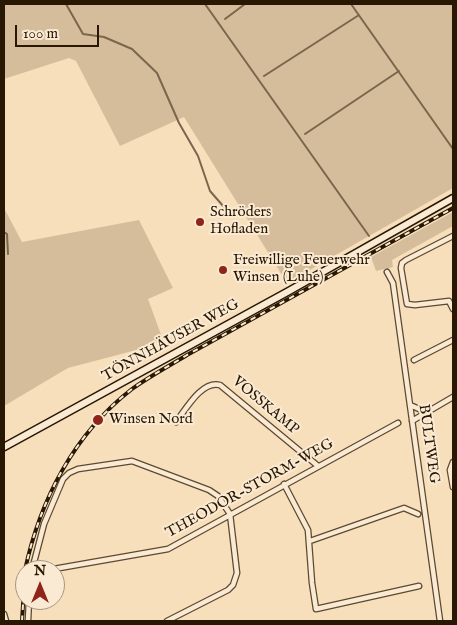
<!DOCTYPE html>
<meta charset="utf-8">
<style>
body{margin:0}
#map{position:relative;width:457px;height:625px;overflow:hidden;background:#f8dfbc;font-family:"IM FELL English",serif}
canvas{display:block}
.frame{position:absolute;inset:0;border:5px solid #281702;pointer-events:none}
.north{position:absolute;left:15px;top:560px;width:50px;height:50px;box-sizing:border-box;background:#faead3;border:1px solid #a6967f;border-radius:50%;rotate:0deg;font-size:14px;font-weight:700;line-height:20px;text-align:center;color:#281702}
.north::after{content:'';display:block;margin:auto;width:18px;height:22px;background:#8f2418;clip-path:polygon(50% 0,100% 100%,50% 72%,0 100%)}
.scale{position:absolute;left:15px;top:25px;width:84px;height:22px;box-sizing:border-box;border:2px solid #281702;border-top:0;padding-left:6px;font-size:15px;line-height:18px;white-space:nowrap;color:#281702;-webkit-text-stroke:4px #faead3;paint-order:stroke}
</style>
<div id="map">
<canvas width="457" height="625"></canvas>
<div class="frame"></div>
<div class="north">N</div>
<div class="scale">100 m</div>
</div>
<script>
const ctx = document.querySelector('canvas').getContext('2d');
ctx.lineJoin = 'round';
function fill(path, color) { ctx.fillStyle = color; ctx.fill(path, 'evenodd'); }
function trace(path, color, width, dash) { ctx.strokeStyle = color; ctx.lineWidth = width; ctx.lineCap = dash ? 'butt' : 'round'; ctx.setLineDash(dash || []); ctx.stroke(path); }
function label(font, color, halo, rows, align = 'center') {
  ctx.font = font + ' "IM FELL English",serif'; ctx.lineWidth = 4; ctx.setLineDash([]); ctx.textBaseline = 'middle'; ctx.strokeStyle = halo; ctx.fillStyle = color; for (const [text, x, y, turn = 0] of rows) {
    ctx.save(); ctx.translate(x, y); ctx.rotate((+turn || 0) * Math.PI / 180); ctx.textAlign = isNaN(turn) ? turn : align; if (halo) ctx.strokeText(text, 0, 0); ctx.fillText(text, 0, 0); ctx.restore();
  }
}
fill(new Path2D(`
 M4 4H453V188L287 283 184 117 120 146 76 61 69 58 4 79Z
 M4 208 22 242 139 220 173 288 148 299 163 340 140 349 68 368 4 406Z
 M453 212V226L392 260 393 267 376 271 371 257Z`), '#d5bd9c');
trace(new Path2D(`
 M66 4 83 34 104 37 132 49 157 73 179 123 198 156 210 191 231 215
 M205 4 369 236
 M351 4 453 149
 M225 19 245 4
 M264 76 359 15
 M305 134 399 71
 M4 232 7 234 8 254`), '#7a664c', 2);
const street = new Path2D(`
 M453 236 406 260 402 263 401 268 407 304 415 305 449 301 453 309
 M387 272 393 283 440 621
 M414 360 453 340
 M410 405 426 412
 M412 421 453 397
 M176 422C186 409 202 380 220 385L318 466
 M453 462 450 470 453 487
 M284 484 308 530 312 583 316 609 419 586
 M310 541 404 508 418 514
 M32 570 44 524 63 479 69 473 78 469 132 461 209 490 218 496 230 514 237 573 233 585 228 590 167 621
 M48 570 168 549 398 423
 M4 614 6 621
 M28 621 29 600`);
const secondary = new Path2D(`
 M4 447 289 291 453 198`);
trace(street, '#5c4930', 7);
trace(secondary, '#281702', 9);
trace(street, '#faead3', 4.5);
trace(secondary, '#faead3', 6);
const rail = new Path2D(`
 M25 570C40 500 74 434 132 389 150 376 169 366 187 355L453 208
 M22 621 25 572`);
trace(rail, '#281702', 4);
trace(rail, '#faead3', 2, [5.5]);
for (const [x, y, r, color] of [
 [200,222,5,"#8f2418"],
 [223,270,5,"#8f2418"],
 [98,420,6,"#8f2418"]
]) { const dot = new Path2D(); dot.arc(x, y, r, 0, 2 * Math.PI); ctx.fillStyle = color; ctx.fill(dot); trace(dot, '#faead3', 2); }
label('15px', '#281702', '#faead3', [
 ["Schröders",210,213],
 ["Hofladen",210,230],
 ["Freiwillige Feuerwehr",233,261],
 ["Winsen (Luhe)",233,278],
 ["Winsen Nord",109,420]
], 'left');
label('15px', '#281702', '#faead3', [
 ["TÖNNHÄUSER WEG",171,341,-29],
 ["VOSSKAMP",265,406,40],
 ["BULTWEG",428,444,82],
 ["THEODOR-STORM-WEG",250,489,-29]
]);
</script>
